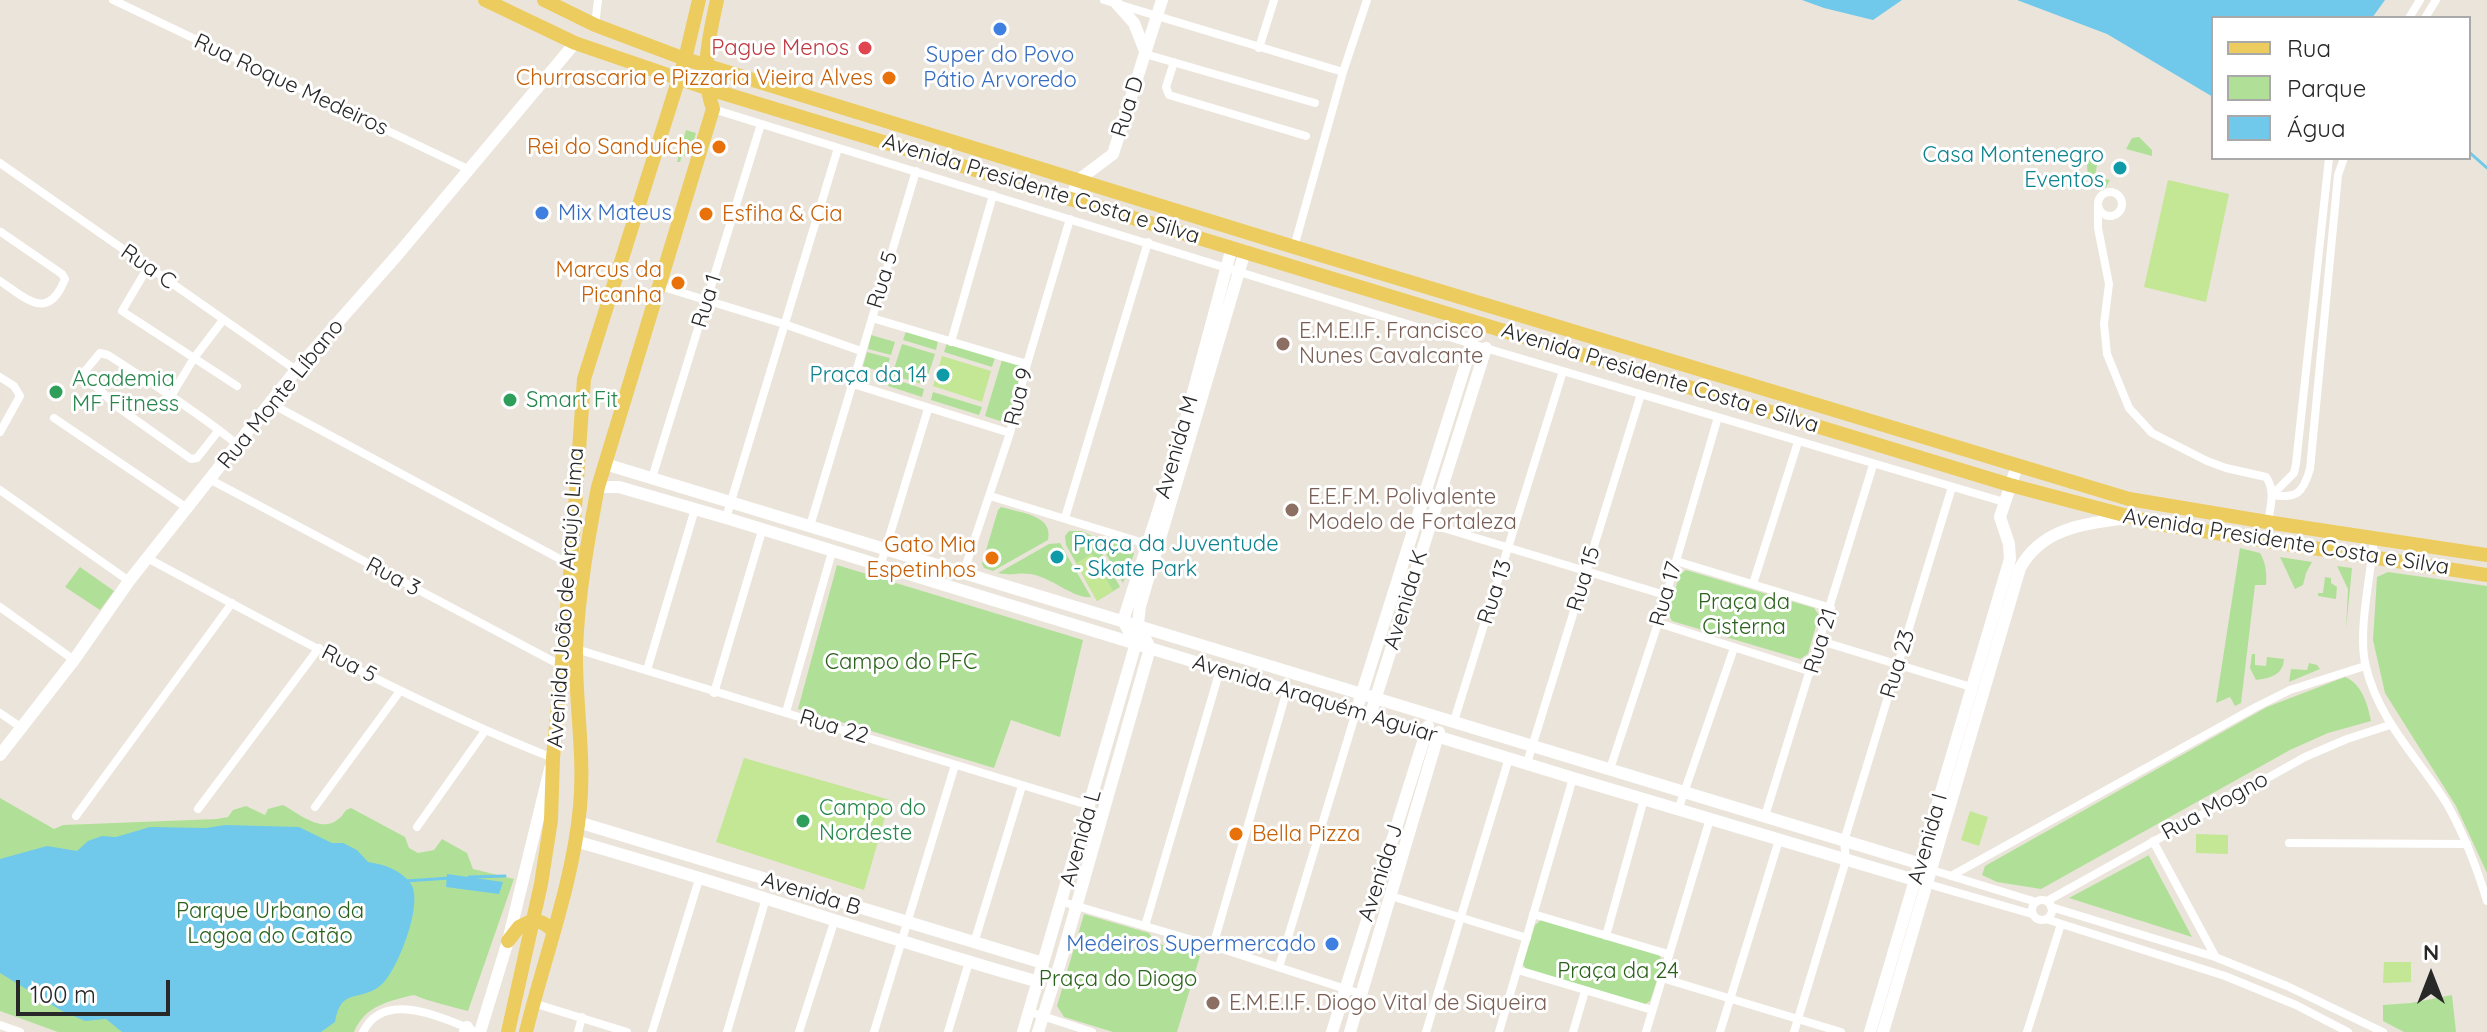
<!DOCTYPE html>
<meta charset="utf-8">
<style>
body{margin:0}
#map{position:relative;width:2487px;height:1032px;overflow:hidden;background:#ebe4da;font-family:Quicksand,sans-serif}
canvas{display:block}
.legend{position:absolute;left:2211px;top:16px;width:260px;height:144px;box-sizing:border-box;background:#fff;border:2px solid #a9a9a9;margin:0;padding:10px 14px;list-style:none;font-size:24px;color:#282828}
.legend li{display:flex;align-items:center;gap:16px;height:40px}
.legend b{width:40px;border:2px solid #a9a9a9}
.north{position:absolute;left:2391px;top:936px;width:80px;height:80px;-webkit-text-stroke:6px #fff;paint-order:stroke;rotate:0deg;font-size:22px;font-weight:700;line-height:32px;text-align:center;color:#282828}
.north::after{content:'';display:block;margin:auto;width:28px;height:36px;background:#282828;clip-path:polygon(50% 0,100% 100%,50% 72%,0 100%)}
.scale{position:absolute;left:16px;top:980px;width:154px;height:36px;box-sizing:border-box;border:4px solid #282828;border-top:0;padding-left:10px;font-size:24px;line-height:28px;white-space:nowrap;color:#282828;-webkit-text-stroke:6px #fff;paint-order:stroke}
</style>
<div id="map">
<canvas width="2487" height="1032"></canvas>
<ul class="legend">
<li><b style="height:10px;background:#eccc5e"></b>Rua</li>
<li><b style="height:22px;background:#b0e098"></b>Parque</li>
<li><b style="height:22px;background:#70c9ea"></b>Água</li>
</ul>
<div class="north">N</div>
<div class="scale">100 m</div>
</div>
<script>
const ctx = document.querySelector('canvas').getContext('2d');
ctx.lineJoin = 'round';
function fill(path, color) { ctx.fillStyle = color; ctx.fill(path, 'evenodd'); }
function trace(path, color, width, dash) { ctx.strokeStyle = color; ctx.lineWidth = width; ctx.lineCap = dash ? 'butt' : 'round'; ctx.setLineDash(dash || []); ctx.stroke(path); }
function label(font, color, halo, rows, align = 'center') {
  ctx.font = font + ' Quicksand,sans-serif'; ctx.lineWidth = 6; ctx.setLineDash([]); ctx.textBaseline = 'middle'; ctx.strokeStyle = halo; ctx.fillStyle = color; for (const [text, x, y, turn = 0] of rows) {
    ctx.save(); ctx.translate(x, y); ctx.rotate((+turn || 0) * Math.PI / 180); ctx.textAlign = isNaN(turn) ? turn : align; if (halo) ctx.strokeText(text, 0, 0); ctx.fillText(text, 0, 0); ctx.restore();
  }
}
fill(new Path2D(`
 M686 130 696 133 689 157 682 155 680 162H677Z
 M2139 137 2152 150V156L2126 149 2132 138Z
 M2086 157 2098 161 2095 175 2098 178 2110 180 2106 187 2099 188 2088 176Z
 M906 331 938 341 936 350 903 340Z
 M871 335 895 342 891 355 868 349Z
 M947 343 995 358 992 367 944 352Z
 M902 344 935 354 925 385 892 375Z
 M867 352 890 358 885 373 863 366Z
 M1002 360 1019 365 1023 371 1010 418 1000 421 985 416Z
 M891 378 924 389 922 397 888 386Z
 M933 392 982 407 979 415 931 400Z
 M1001 507C1021 513 1054 515 1048 540L993 571 984 568 982 564 998 510Z
 M1069 531H1082L1092 536 1120 587 1097 601 1066 545 1065 536Z
 M1097 536 1132 548 1134 554 1123 583 1096 537Z
 M1060 543 1091 597C1073 599 1052 577 1030 574 1018 572 1011 576 998 573L1049 544Z
 M2240 548 2260 553C2266 563 2267 574 2266 585H2255L2241 703 2235 706 2230 697 2216 703Z
 M2280 557 2312 562 2306 573 2303 585 2295 589Z
 M837 565 1083 640 1060 737 1011 720 994 768 798 709Z
 M2337 566 2352 568 2346 629 2348 589Z
 M80 567 114 591 100 610 65 587Z
 M1686 570 1814 608 1819 615 1808 654 1800 659 1672 621 1668 613 1680 574Z
 M2388 572 2487 586V873L2456 806 2385 693 2373 640 2377 577Z
 M2325 577 2331 578V583L2337 587 2336 599 2318 596V593H2323Z
 M2252 654H2255V665L2266 666 2267 657 2284 659C2283 675 2271 678 2256 680L2250 668Z
 M2309 663 2317 665 2320 669 2289 682 2291 669 2307 670Z
 M2345 677C2361 683 2368 704 2371 721L2328 733 2290 750 2041 889 1997 882 1982 875 1985 866 2267 707Z
 M0 798 54 829 63 825 217 819 228 817 233 810 246 806 265 815 268 809 283 805C298 813 321 833 337 820 345 815 343 810 351 808L405 837 409 848 418 853 434 850 442 839 467 853 473 869 514 879 468 1011C450 1006 430 1002 414 995 388 1001 365 1006 354 1032H58L0 1011Z
 M2149 855V856L2192 937 2069 898Z
 M1084 914 1149 933 1156 943 1200 956 1177 1032H1113L1064 1017 1057 1006Z
 M1541 920 1659 955 1663 962 1650 1001 1642 1006 1527 971 1523 964 1535 925Z
 M2452 995 2456 1032H2404L2383 1021V1005L2411 1003Z`), '#b0e098');
fill(new Path2D(`
 M2168 180 2229 194 2206 302 2144 287Z
 M942 356 991 371 982 402 933 386Z
 M1092 554 1113 591 1097 601 1076 563Z
 M744 758 890 800 864 890 716 842Z
 M1970 811 1988 817 1979 846 1961 840Z
 M2196 834 2228 835V854L2196 853Z
 M2384 962H2411V982L2383 983Z`), '#c3e794');
fill(new Path2D(`
 M1802 0H1902L1873 20 1824 8Z
 M2017 0H2385L2372 18H2213V97L2107 34Z
 M225 825 299 827 332 843H343L357 850 368 862C385 865 400 869 411 884 424 903 397 973 380 986 359 1002 341 987 335 1022L321 1032H122L106 1019 85 1021 62 1011 0 973V859L47 846 77 851 88 841 102 836 116 837 150 827 206 828Z
 M447 874 503 882 499 894 446 887Z`), '#70c9ea');
trace(new Path2D(`
 M2469 152 2487 168
 M469 877 505 876
 M405 881 450 878`), '#70c9ea', 3);
trace(new Path2D(`
 M113 0 470 170
 M1104 0 1343 72
 M2409 18 2420 0
 M2425 18 2436 0
 M595 25 598 0
 M1259 48 1274 0
 M1145 54 1315 103
 M1174 62 1166 87 1169 95 1306 136
 M713 109 1472 344 2004 502
 M0 163 296 370
 M2098 204a12 12 0 1 1 24 0a12 12 0 1 1-24 0Z
 M2098 206V228L2109 284 2104 324 2107 354 2129 408 2152 433 2207 461 2226 468 2266 477C2276 491 2270 507 2268 523
 M1294 247 1343 72 1367 0
 M148 267 122 311 237 386
 M0 281C27 299 48 322 65 279L62 274 1 232
 M660 286 784 324 861 351
 M872 318 1027 364
 M951 342 993 195
 M0 377 14 386 20 396 0 432
 M853 384 1010 433
 M171 396 194 358 223 320
 M270 403 571 565
 M54 418 187 508
 M219 430 197 458 191 459 119 408 87 378 85 371 100 353 108 355C153 384 197 412 238 445
 M652 478 761 124
 M211 480 562 666 577 664
 M0 490 129 581
 M2273 494 2294 473 2296 464 2329 158
 M2272 495C2297 499 2303 493 2310 469L2338 175 2344 158
 M990 496 1147 544
 M726 518 838 148
 M1065 518 1148 242
 M1417 520 1665 595
 M810 526 916 171
 M2374 539C2371 574 2357 634 2366 667 2379 721 2419 759 2447 804 2464 834 2477 868 2487 901
 M149 559C281 630 413 703 553 758
 M1676 561 1831 608
 M880 567 928 409
 M963 574 1010 433 1027 364 1070 219
 M1753 584 1798 442
 M0 607 74 660
 M1658 623 1812 672
 M1821 641 1971 687
 M576 649 1091 806
 M647 670 695 509
 M714 693 762 531
 M786 712 832 552
 M0 713 22 728
 M1454 721 1563 371
 M1527 763 1641 394
 M1610 769 1658 623 1718 417
 M315 807 400 691
 M198 809 319 648
 M1678 810 1734 648
 M76 816 232 603
 M1765 816 1873 465
 M417 827 485 731
 M2153 841 2215 956
 M2289 843 2467 844
 M1932 870 2036 902
 M1951 876 2256 707 2290 690 2365 666
 M1928 884 2032 914
 M1391 896 1527 938
 M2032 910a10 10 0 1 1 20 0a10 10 0 1 1-20 0Z
 M2047 901 2305 757 2347 739 2390 725
 M1063 902 1213 946 1361 994
 M2051 907 2215 957 2287 986 2383 1032
 M1533 914 1668 954
 M2046 919 2225 976 2296 1005 2348 1032
 M1145 926 1220 670
 M1606 936 1644 799
 M974 943 1022 786
 M1213 946 1287 690
 M1279 967 1356 712
 M1518 970 1652 1010
 M1662 978 1841 1032
 M533 1003 627 1032
 M1030 1012 1092 1032
 M0 1025 20 1032
 M363 1032C384 990 439 1017 471 1029
 M578 1032 582 1017
 M652 1032 700 876
 M727 1032 766 898
 M799 1032 835 919
 M874 1032 955 765
 M948 1032 969 962
 M1426 1032 1509 758
 M1499 1032 1573 778
 M1573 1032 1585 991
 M1646 1032 1710 819
 M1720 1032 1779 840
 M1794 1032 1846 860 1844 841 1952 487
 M2027 1032 2061 924`), '#fff', 8);
trace(new Path2D(`
 M1117 4 1134 23 1145 51
 M1072 198 1077 181 1113 154 1162 0
 M605 464 1921 864 1932 870
 M598 487H619L726 518 1573 778 1928 884
 M1356 712 1472 344
 M1370 716 1486 348
 M0 755 74 660 129 581 296 370 399 253 575 43
 M578 822 1043 963
 M575 841C731 885 883 938 1039 982
 M465 1032 467 1027
 M480 1032 508 941 550 769
 M1023 1032 1136 643 1123 621 1177 452 1232 247
 M1038 1032 1061 960 1150 648 1138 624 1140 606 1245 251
 M1332 1032 1428 726
 M1350 1032 1439 732
 M1870 1032 2010 559 2009 544 2000 517 2017 466
 M1883 1032 2020 568C2043 527 2085 524 2128 518`), '#fff', 12);
trace(new Path2D(`
 M485 0 575 43 706 88 2010 485 2158 524 2487 575
 M544 0 595 25 685 59 1294 247 2129 499 2273 523 2487 555
 M508 941 519 927 533 920 543 923 553 930
 M508 1032 541 884 551 820 553 758 571 565 584 379 685 59 699 0
 M526 1032C544 958 573 883 580 807 585 755 575 702 576 649 578 595 588 539 598 487L713 109C700 74 709 36 717 0`), '#eccc5e', 14);
for (const [x, y, r, color] of [
 [1000,29,8,"#3f7fe0"],
 [865,48,8,"#e0444e"],
 [889,78,8,"#e8710a"],
 [719,147,8,"#e8710a"],
 [2120,168,8,"#0f9aa8"],
 [542,213,8,"#3f7fe0"],
 [706,214,8,"#e8710a"],
 [678,283,8,"#e8710a"],
 [1283,344,8,"#8d6e63"],
 [943,375,8,"#0f9aa8"],
 [56,392,8,"#2e9e5b"],
 [510,400,8,"#2e9e5b"],
 [1292,510,8,"#8d6e63"],
 [1057,557,8,"#0f9aa8"],
 [992,558,8,"#e8710a"],
 [803,821,8,"#2e9e5b"],
 [1236,834,8,"#e8710a"],
 [1332,944,8,"#3f7fe0"],
 [1213,1003,8,"#8d6e63"]
]) { const dot = new Path2D(); dot.arc(x, y, r, 0, 2 * Math.PI); ctx.fillStyle = color; ctx.fill(dot); trace(dot, '#fff', 3); }
label('22px', '#be3a42', '#fff', [
 ["Pague Menos",849,48]
], 'right');
label('22px', '#366cbe', '#fff', [
 ["Super do Povo",1000,55],
 ["Pátio Arvoredo",1000,80],
 ["Mix Mateus",558,213,"left"],
 ["Medeiros Supermercado",1316,944,"right"]
]);
label('22px', '#c56008', '#fff', [
 ["Churrascaria e Pizzaria Vieira Alves",873,78],
 ["Rei do Sanduíche",703,147],
 ["Esfiha & Cia",722,214,"left"],
 ["Marcus da",662,270],
 ["Picanha",662,295],
 ["Gato Mia",976,545],
 ["Espetinhos",976,570],
 ["Bella Pizza",1252,834,"left"]
], 'right');
label('22px', '#282828', '#fff', [
 ["Rua Roque Medeiros",291,85,25],
 ["Rua D",1128,107,-72],
 ["Avenida Presidente Costa e Silva",1041,189,17],
 ["Rua C",148,267,35],
 ["Rua 5",883,280,-73],
 ["Rua 1",707,301,-73],
 ["Avenida Presidente Costa e Silva",1660,378,17],
 ["Rua Monte Líbano",281,394,-51],
 ["Rua 9",1019,397,-76],
 ["Avenida M",1177,447,-74],
 ["Avenida Presidente Costa e Silva",2286,542,9],
 ["Rua 3",393,577,28],
 ["Rua 15",1584,579,-73],
 ["Rua 13",1495,592,-72],
 ["Rua 17",1666,594,-74],
 ["Avenida João de Araújo Lima",566,598,-86],
 ["Avenida K",1406,600,-73],
 ["Rua 21",1821,641,-73],
 ["Rua 5",349,664,27],
 ["Rua 23",1898,664,-73],
 ["Avenida Araquém Aguiar",1315,699,17],
 ["Rua 22",834,727,17],
 ["Rua Mogno",2215,806,-29],
 ["Avenida L",1081,838,-74],
 ["Avenida I",1928,839,-74],
 ["Avenida J",1381,873,-72],
 ["Avenida B",811,894,17]
]);
label('22px', '#0d838f', '#fff', [
 ["Casa Montenegro",2104,155],
 ["Eventos",2104,180],
 ["Praça da 14",927,375],
 ["Praça da Juventude",1073,544,"left"],
 ["- Skate Park",1073,569,"left"]
], 'right');
label('22px', '#785e54', '#fff', [
 ["E.M.E.I.F. Francisco",1299,331],
 ["Nunes Cavalcante",1299,356],
 ["E.E.F.M. Polivalente",1308,497],
 ["Modelo de Fortaleza",1308,522],
 ["E.M.E.I.F. Diogo Vital de Siqueira",1229,1003]
], 'left');
label('22px', '#27864d', '#fff', [
 ["Academia",72,379],
 ["MF Fitness",72,404],
 ["Smart Fit",526,400],
 ["Campo do",819,808],
 ["Nordeste",819,833]
], 'left');
label('22px', '#2a621c', '#fff', [
 ["Praça da",1744,602],
 ["Cisterna",1744,627],
 ["Campo do PFC",901,662],
 ["Parque Urbano da",270,911],
 ["Lagoa do Catão",270,936],
 ["Praça da 24",1618,971],
 ["Praça do Diogo",1118,979]
]);
</script>
